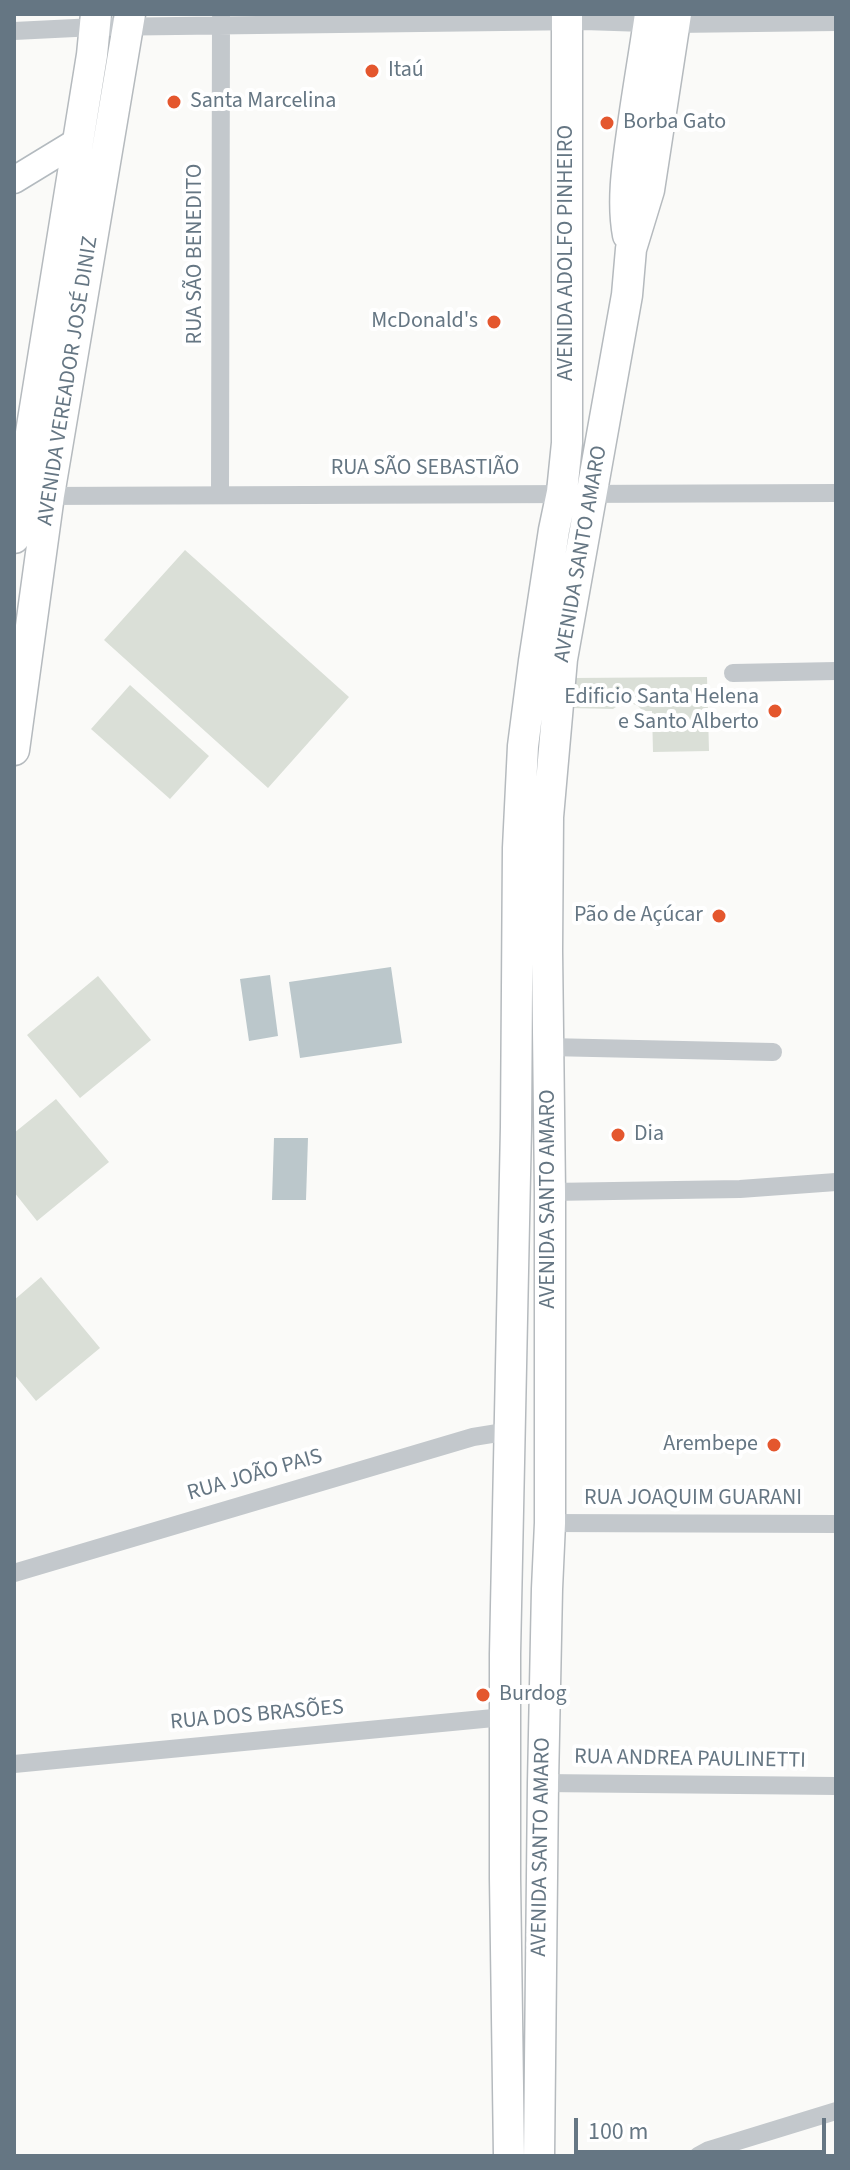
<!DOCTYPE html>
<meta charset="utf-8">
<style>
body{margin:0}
#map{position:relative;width:850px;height:2170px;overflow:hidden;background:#fafaf8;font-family:"Source Sans 3",sans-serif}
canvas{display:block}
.frame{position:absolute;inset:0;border:16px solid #657683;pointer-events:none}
.scale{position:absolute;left:574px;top:2118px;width:252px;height:36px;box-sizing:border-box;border:4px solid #657683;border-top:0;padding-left:10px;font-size:24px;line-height:28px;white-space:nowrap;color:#657683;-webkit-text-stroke:6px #fff;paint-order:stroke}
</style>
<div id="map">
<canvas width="850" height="2170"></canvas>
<div class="frame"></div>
<div class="scale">100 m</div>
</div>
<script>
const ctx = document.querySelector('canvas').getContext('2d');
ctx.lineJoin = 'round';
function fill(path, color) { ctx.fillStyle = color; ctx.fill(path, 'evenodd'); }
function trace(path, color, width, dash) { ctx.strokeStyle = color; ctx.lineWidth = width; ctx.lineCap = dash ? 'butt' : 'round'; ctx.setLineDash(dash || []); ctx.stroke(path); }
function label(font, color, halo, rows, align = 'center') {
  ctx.font = font + ' "Source Sans 3",sans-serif'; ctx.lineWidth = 8; ctx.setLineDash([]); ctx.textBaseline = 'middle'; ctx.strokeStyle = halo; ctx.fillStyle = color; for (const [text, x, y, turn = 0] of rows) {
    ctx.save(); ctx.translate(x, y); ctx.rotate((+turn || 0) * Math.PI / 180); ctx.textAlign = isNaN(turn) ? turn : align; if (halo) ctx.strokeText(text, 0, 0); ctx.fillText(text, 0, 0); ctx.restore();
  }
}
fill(new Path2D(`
 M185 550 349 697 268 788 104 640Z
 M707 677 709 751 653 752 652 711H643L638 706 629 702 622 703 613 709 570 708 573 678Z
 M130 685 209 756 170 799 91 729Z
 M98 976 151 1040 80 1098 27 1035Z
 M56 1099 109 1162 37 1221 14 1192V1133Z
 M41 1277 100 1348 36 1401 14 1374V1300Z`), '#dadfd7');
fill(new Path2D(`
 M391 967 402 1043 300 1058 289 982Z
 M270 975 278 1036 249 1041 240 979Z
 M274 1138H308L306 1200H272Z`), '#bbc7cb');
const secondary = new Path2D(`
 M14 180 78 141`);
const primary = new Path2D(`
 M628 235C621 197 629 156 634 118 639 83 645 49 650 14
 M14 538 92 55 96 14
 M14 750 49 495 130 14
 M509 2156 505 1878V1654L516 1127 518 848 523 746 534 661 554 530 562 492 567 443V14
 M539 2156 543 1783 547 1589 550 1523V1192L547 951 548 817 562 659 627 295 631 249 649 190 676 14`);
trace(secondary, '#b3babf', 29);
trace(primary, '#b5babe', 33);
trace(new Path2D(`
 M14 31 95 27 584 21 675 24 836 22
 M220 495 221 17
 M43 496 836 493
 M733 673 836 671
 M548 1047 773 1052
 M550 1192 740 1189 836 1182
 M550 1523 836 1524
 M14 1573 473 1437 510 1431
 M14 1764 504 1717
 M543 1783 836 1786
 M698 2156 709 2150 836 2111`), '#c3c8cc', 18);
trace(secondary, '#fff', 26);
trace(primary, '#fff', 30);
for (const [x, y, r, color] of [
 [372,71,8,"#e4572e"],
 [174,102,8,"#e4572e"],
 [607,123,8,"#e4572e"],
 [494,322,8,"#e4572e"],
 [775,711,8,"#e4572e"],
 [719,916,8,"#e4572e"],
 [618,1135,8,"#e4572e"],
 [774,1445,8,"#e4572e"],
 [483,1695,8,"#e4572e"]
]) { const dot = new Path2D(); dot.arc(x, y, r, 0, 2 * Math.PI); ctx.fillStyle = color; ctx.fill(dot); trace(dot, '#fff', 3); }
label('22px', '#657683', '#fff', [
 ["Itaú",388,71],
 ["Santa Marcelina",190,102],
 ["Borba Gato",623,123],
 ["McDonald's",478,322,"right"],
 ["Edificio Santa Helena",759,698,"right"],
 ["e Santo Alberto",759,723,"right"],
 ["Pão de Açúcar",703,916,"right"],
 ["Dia",634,1135],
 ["Arembepe",758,1445,"right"],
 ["Burdog",499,1695]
], 'left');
label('22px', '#657683', '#fff', [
 ["AVENIDA ADOLFO PINHEIRO",567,253,-90],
 ["RUA SÃO BENEDITO",196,254,-90],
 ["AVENIDA VEREADOR JOSÉ DINIZ",69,381,-81],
 ["RUA SÃO SEBASTIÃO",425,469],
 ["AVENIDA SANTO AMARO",582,554,-80],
 ["AVENIDA SANTO AMARO",549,1199,-90],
 ["RUA JOÃO PAIS",255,1476,-16],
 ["RUA JOAQUIM GUARANI",693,1499],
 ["RUA DOS BRASÕES",257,1716,-5],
 ["RUA ANDREA PAULINETTI",690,1760,1],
 ["AVENIDA SANTO AMARO",542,1847,-89]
]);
</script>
